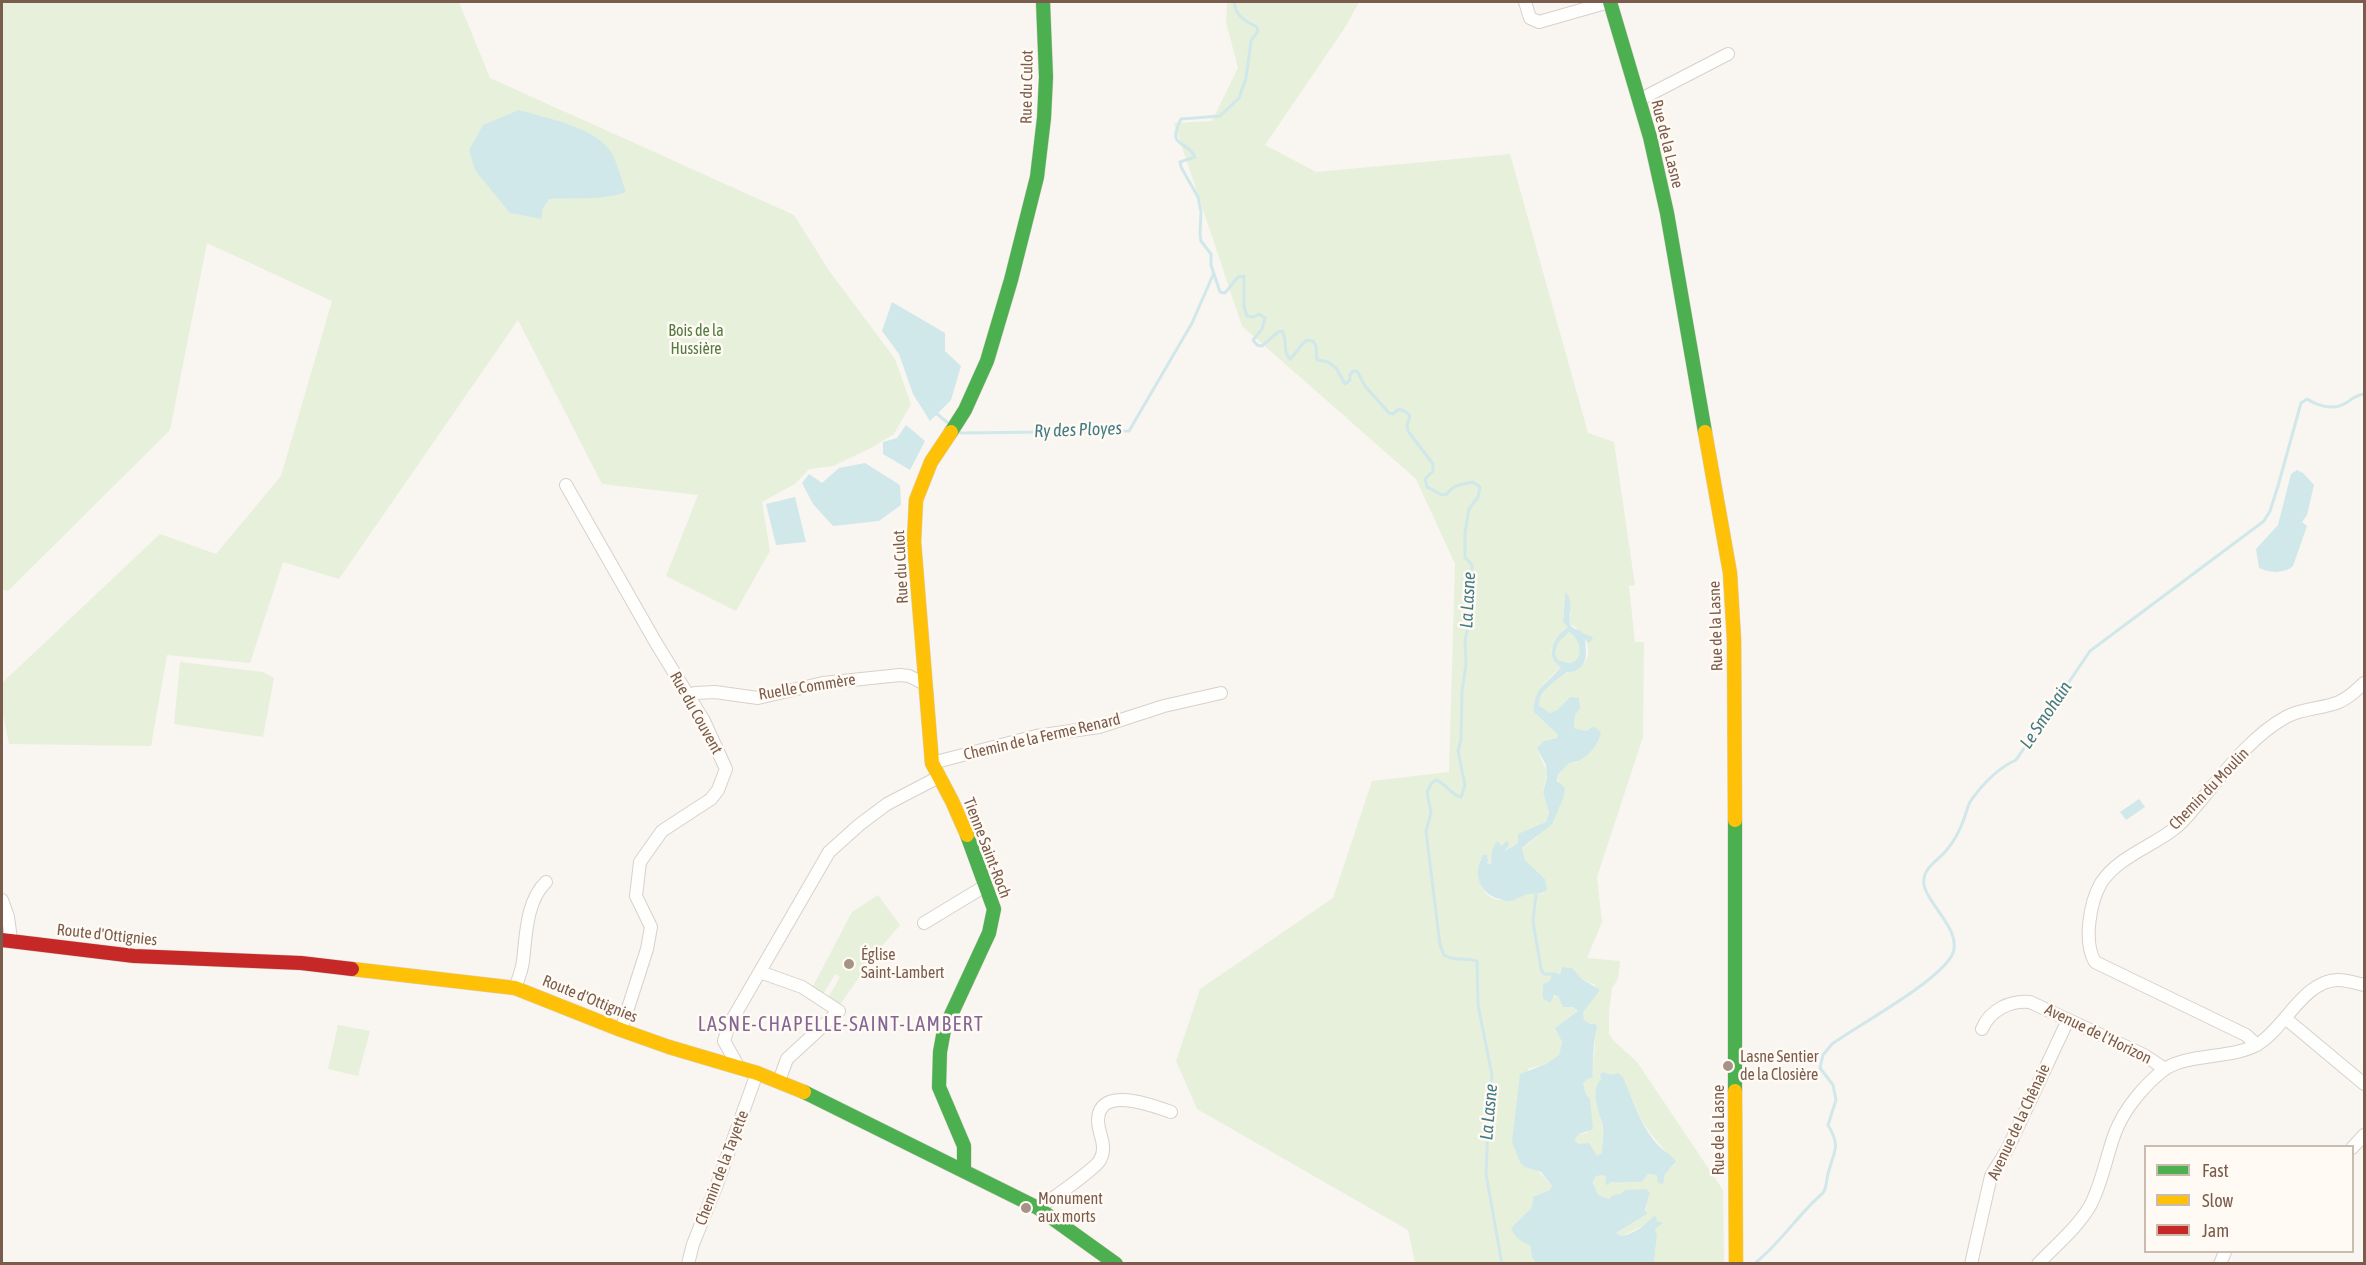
<!DOCTYPE html>
<meta charset="utf-8">
<style>
body{margin:0}
#map{position:relative;width:2366px;height:1265px;overflow:hidden;background:#f9f5f0;font-family:"Asap Condensed",sans-serif}
canvas{display:block}
.frame{position:absolute;inset:0;border:3px solid #7a5c4d;pointer-events:none}
.legend{position:absolute;left:2144px;top:1145px;width:210px;height:108px;box-sizing:border-box;background:#fffaf3;border:2px solid #cabbb1;margin:0;padding:8px 10px;list-style:none;font-size:18px;color:#7a5c4d}
.legend li{display:flex;align-items:center;gap:12px;height:30px}
.legend b{width:30px;border:2px solid #cabbb1}
</style>
<div id="map">
<canvas width="2366" height="1265"></canvas>
<div class="frame"></div>
<ul class="legend">
<li><b style="height:8px;background:#4caf50"></b>Fast</li>
<li><b style="height:8px;background:#ffc107"></b>Slow</li>
<li><b style="height:8px;background:#c62828"></b>Jam</li>
</ul>
</div>
<script>
const ctx = document.querySelector('canvas').getContext('2d');
ctx.lineJoin = 'round';
function fill(path, color) { ctx.fillStyle = color; ctx.fill(path, 'evenodd'); }
function trace(path, color, width, dash) { ctx.strokeStyle = color; ctx.lineWidth = width; ctx.lineCap = dash ? 'butt' : 'round'; ctx.setLineDash(dash || []); ctx.stroke(path); }
function label(font, color, halo, rows, align = 'center') {
  ctx.font = font + ' "Asap Condensed",sans-serif'; ctx.lineWidth = 5; ctx.setLineDash([]); ctx.textBaseline = 'middle'; ctx.strokeStyle = halo; ctx.fillStyle = color; for (const [text, x, y, turn = 0] of rows) {
    ctx.save(); ctx.translate(x, y); ctx.rotate((+turn || 0) * Math.PI / 180); ctx.textAlign = isNaN(turn) ? turn : align; if (halo) ctx.strokeText(text, 0, 0); ctx.fillText(text, 0, 0); ctx.restore();
  }
}
fill(new Path2D(`
 M2 2H459L490 78 794 215 830 272 895 359 911 404 894 434 871 448 833 466 809 469 795 484 762 502 770 551 736 611 666 576 698 495 602 484 518 320 339 579 283 562 250 663 167 655 151 746 9 744 2 710V683L160 534 216 554 281 476 332 301 207 243 170 430 8 591 2 589Z
 M1227 2H1359L1346 26 1265 145 1316 172 1510 154 1588 433 1614 442 1635 585 1629 586 1635 642H1644L1643 737 1597 877 1602 922 1587 958 1620 961 1618 979 1612 988 1609 1012V1034L1614 1041 1637 1062 1723 1190 1724 1263H1654L1657 1234 1655 1229 1662 1222 1649 1223 1622 1236 1616 1233 1644 1216 1650 1193C1641 1194 1630 1192 1621 1194 1611 1197 1601 1205 1596 1191 1594 1185 1593 1183 1595 1177L1601 1175C1606 1177 1609 1182 1615 1183 1623 1184 1633 1181 1642 1182L1648 1174 1657 1175 1658 1177 1675 1165C1667 1150 1654 1140 1644 1124 1636 1110 1630 1092 1623 1077L1601 1079 1596 1099 1603 1129 1602 1153 1597 1156 1573 1140 1579 1134 1587 1133 1590 1099 1585 1092 1583 1084 1587 1079 1593 1078C1590 1058 1604 1033 1584 1020L1583 1012 1595 985 1582 979 1572 968 1562 967 1559 974 1543 984V998L1558 996 1560 1001 1578 1011 1555 1028 1562 1042 1559 1055 1546 1064 1528 1069 1537 1170 1552 1186 1550 1190 1533 1197 1532 1207 1511 1228 1530 1245 1532 1256 1536 1263H1415L1408 1230 1197 1109 1176 1061 1200 989 1333 898 1372 781 1449 772 1455 564 1416 479 1242 326 1174 123 1212 121 1238 68 1226 22ZM1564 596 1571 614 1568 620C1572 627 1581 630 1584 637 1600 668 1567 670 1551 683 1546 688 1541 696 1538 703L1542 710 1550 713 1557 710 1570 697 1580 708 1575 715 1574 728 1586 731 1592 727V750L1576 763H1569C1553 778 1558 778 1564 796 1552 814 1542 838 1522 848L1525 860 1545 879 1544 893C1538 894 1535 893 1530 893 1522 894 1514 900 1506 900 1480 902 1477 878 1480 859L1491 864 1497 842 1499 845 1508 847 1505 851 1518 843V837L1529 829H1533L1546 822 1549 813 1543 792 1547 772 1538 751 1544 741 1557 738 1558 735 1537 715 1534 702 1544 683 1561 667 1551 650 1563 630 1568 627 1563 622Z
 M1569 632C1578 637 1587 657 1573 662 1569 664 1562 661 1557 660L1555 654 1558 643Z
 M180 662 263 672 274 678 263 737 174 724Z
 M878 895 900 925 877 952 839 1006 828 998 840 977 835 974 822 996 811 990 852 912Z
 M338 1025 370 1031 358 1076 328 1069Z`), '#e7f0db');
fill(new Path2D(`
 M519 110C546 118 595 127 611 152 618 164 621 179 626 192 602 201 575 197 549 199L542 210V219L510 213 475 170 469 150 483 125Z
 M892 302 945 333V351L961 366 951 400 930 421 913 394 899 354 882 331Z
 M906 425 925 441 910 470 883 454V442L897 438Z
 M865 463 900 485 901 505 879 521 833 526 813 504 802 483 809 474 822 483 839 468Z
 M2297 470 2303 473 2314 485 2307 515 2302 522 2307 526 2293 566C2284 574 2269 573 2259 568L2256 549 2278 525 2291 474Z
 M795 497 806 542 776 545 766 504Z
 M1565 592C1578 604 1562 622 1575 629 1576 630 1578 629 1579 630 1585 634 1582 634 1591 636L1593 639 1589 643 1585 639C1586 651 1589 666 1574 671 1567 674 1571 670 1565 674 1554 681 1538 692 1539 706L1550 713 1557 710 1570 697 1579 698 1580 709 1575 715 1574 728 1586 731 1592 727 1597 728 1601 733C1597 747 1584 763 1569 763L1558 775 1557 781 1565 788 1564 796 1552 824 1522 848 1525 860 1545 879 1547 890C1540 895 1536 893 1528 894 1522 895 1517 900 1510 901 1506 902 1501 899 1496 898 1478 891 1473 872 1483 855H1487L1488 861 1487 863 1491 864 1492 850 1497 841 1502 846 1506 841 1508 842 1509 845 1505 851 1518 843V834L1546 822 1549 813 1543 792 1547 777 1546 765 1537 748 1544 741 1557 738 1558 735 1534 712C1532 689 1549 682 1561 667 1544 657 1554 636 1568 627L1563 622ZM1569 632C1578 637 1586 656 1573 662 1569 664 1562 661 1558 660L1555 654 1558 643Z
 M2139 799 2145 807 2126 820 2120 812Z
 M1562 967 1572 968 1582 979 1600 990 1583 1012 1584 1020 1590 1024H1596L1597 1028C1594 1034 1592 1069 1593 1078L1587 1079 1583 1084 1585 1092 1590 1099 1593 1129 1579 1134 1574 1140 1579 1144 1589 1143 1597 1156 1602 1153C1602 1145 1604 1135 1603 1127 1600 1112 1589 1093 1601 1079L1600 1074 1603 1072 1611 1075 1618 1073 1623 1077C1633 1099 1641 1128 1659 1146 1665 1152 1671 1154 1676 1162L1665 1174 1663 1184 1658 1183 1657 1175 1648 1174 1642 1182C1631 1181 1621 1184 1611 1182L1607 1185 1605 1183 1606 1177 1601 1175 1595 1177 1593 1183 1598 1195 1608 1199 1614 1195 1621 1194 1625 1190 1646 1189 1650 1193 1645 1210 1647 1214 1616 1233 1622 1236C1636 1233 1645 1225 1655 1215L1657 1221 1663 1223 1655 1229 1657 1234 1654 1263H1536L1532 1257 1530 1245C1522 1243 1513 1235 1511 1228L1532 1207 1533 1197 1550 1190 1552 1186 1541 1172 1525 1167 1520 1162 1512 1142 1520 1074 1546 1064 1559 1055 1562 1042 1555 1028 1578 1011 1572 1007H1563L1558 996 1554 995 1550 1003 1543 998V984L1550 980 1553 972 1560 974Z`), '#d0e8ea');
trace(new Path2D(`
 M1234 2C1236 17 1245 21 1257 27L1258 31 1251 41 1246 78 1239 98 1220 116 1181 119C1166 149 1187 139 1195 157L1180 162 1181 167 1198 197 1201 212 1200 234 1201 241 1211 254V265L1220 292 1225 293 1238 277 1244 276V307L1247 316 1254 317 1259 314 1265 318 1262 329 1253 340 1257 345 1262 346 1278 332 1282 331C1288 340 1282 352 1290 359 1297 353 1300 345 1307 340L1313 341 1316 346 1317 360 1328 362 1336 368 1345 384 1350 380V375L1353 371H1357L1365 386 1389 413 1393 414 1399 409 1406 412 1410 416 1407 425 1408 431 1433 464V471L1425 479 1427 487 1442 495 1447 494C1453 485 1462 484 1473 482L1480 487 1478 497 1469 509 1465 533V557L1472 565 1470 616 1465 641 1466 664 1462 691 1461 740 1458 751 1465 785 1461 797C1450 795 1447 784 1436 780L1431 784 1427 792 1431 813 1426 831 1440 945 1444 955C1455 962 1465 957 1477 961L1478 1005 1492 1075 1491 1090 1485 1109 1488 1126 1486 1174 1502 1264
 M937 414 948 423
 M958 431 961 433 1129 431 1192 323 1213 275
 M1536 895 1533 921 1541 969 1544 974H1553
 M1754 1264C1781 1243 1798 1214 1823 1193 1827 1187 1826 1181 1828 1174 1833 1152 1842 1148 1828 1125L1836 1100 1833 1085 1820 1068 1823 1055 1832 1044C1860 1024 1938 982 1952 955 1964 932 1927 904 1924 885 1922 868 1936 862 1945 852 1954 842 1961 828 1965 816 1967 810 1968 804 1972 799 1983 784 1998 768 2016 760L2090 651 2264 521 2270 511 2278 486 2301 403 2307 399C2316 405 2331 410 2342 405 2352 401 2350 397 2364 394`), '#d0e8ea', 3);
const street = new Path2D(`
 M1525 2 1530 18 1539 22 1609 2
 M1639 100 1728 54
 M566 485 656 643 704 721 726 769 718 790 711 799 662 831 640 862 636 896 651 927 647 949 621 1030
 M688 696 695 693 715 692 758 698 823 683 900 675 909 676 925 684
 M932 763 1036 736 1099 727 1164 706 1221 693
 M2 900 8 917 11 939
 M924 923 985 886
 M760 972 802 987 839 1011 787 1059 779 1081
 M515 988C518 980 522 970 523 961 526 936 526 901 546 882
 M2285 1018 2364 1084
 M1982 1029C1990 1010 2010 1000 2030 1002L2144 1055 2165 1069
 M2257 1045 2246 1035 2095 962C2083 942 2090 902 2101 883 2118 857 2151 847 2174 829 2185 821 2193 809 2202 799 2226 770 2253 735 2286 717 2303 708 2322 709 2339 702 2348 698 2357 690 2364 683
 M738 1066 724 1041 729 1025 829 852 859 825 887 804 937 778
 M2352 1148 2364 1135
 M1038 1208C1048 1202 1095 1169 1100 1160 1108 1145 1098 1135 1098 1120 1099 1085 1152 1105 1171 1112
 M688 1264 693 1244 716 1187 757 1073
 M1971 1264 1991 1176 2007 1150 2068 1020
 M2038 1264C2055 1246 2077 1228 2090 1206 2102 1184 2106 1157 2115 1133 2124 1109 2145 1084 2165 1069 2188 1053 2234 1059 2258 1044 2284 1029 2304 980 2338 980 2347 980 2356 983 2364 985
 M2220 1264 2225 1252`);
const fast = new Path2D(`
 M1610 2 1650 137 1667 213 1705 432
 M951 432 965 410 987 361 1011 280 1037 177 1044 118 1046 77 1043 2
 M1735 820V1091
 M804 1092 1038 1208 1116 1264
 M964 1170V1146L939 1087 940 1052 944 1030 989 933 994 909 967 835`);
const slow = new Path2D(`
 M951 432 931 462 916 500 914 542 932 763 952 801 967 835
 M1705 432 1730 573 1734 640 1735 820
 M352 969 515 988 621 1030 669 1047 757 1073 804 1092
 M1735 1091 1736 1264`);
const jam = new Path2D(`
 M2 940 134 956 301 963 352 969`);
trace(street, '#d7d1cb', 14);
trace(fast, '#d9d2cb', 15);
trace(slow, '#d9d2cb', 15);
trace(jam, '#d9d2cb', 15);
trace(street, '#fefefd', 12);
trace(fast, '#4caf50', 14);
trace(slow, '#ffc107', 14);
trace(jam, '#c62828', 14);
for (const [x, y, r, color] of [
 [849,964,6,"#a69286"],
 [1728,1066,6,"#a69286"],
 [1026,1208,6,"#a69286"]
]) { const dot = new Path2D(); dot.arc(x, y, r, 0, 2 * Math.PI); ctx.fillStyle = color; ctx.fill(dot); trace(dot, '#fffaf3', 2); }
label('16px', '#7a5c4d', '#fffaf3', [
 ["Rue du Culot",1027,87,-89],
 ["Rue de la Lasne",1667,144,76],
 ["Rue du Culot",901,567,-93],
 ["Rue de la Lasne",1716,626,-92],
 ["Ruelle Commère",807,687,-9],
 ["Rue du Couvent",696,713,61],
 ["Chemin de la Ferme Renard",1042,737,-13],
 ["Chemin du Moulin",2209,789,-46],
 ["Tienne Saint-Roch",987,848,69],
 ["Route d'Ottignies",107,935,6],
 ["Route d'Ottignies",590,999,22],
 ["Avenue de l'Horizon",2098,1034,26],
 ["Avenue de la Chênaie",2019,1122,-65],
 ["Rue de la Lasne",1719,1130,-90],
 ["Chemin de la Tayette",722,1168,-69]
]);
label('16px', '#537a41', '#fffaf3', [
 ["Bois de la",696,331],
 ["Hussière",696,349]
]);
label('16px', '#7a5c4d', '#fffaf3', [
 ["Église",861,955],
 ["Saint-Lambert",861,973],
 ["Lasne Sentier",1740,1057],
 ["de la Closière",1740,1075],
 ["Monument",1038,1199],
 ["aux morts",1038,1217]
], 'left');
label('italic 18px', '#437c86', '#fffaf3', [
 ["Ry des Ployes",1078,430,-2],
 ["La Lasne",1468,600,-87],
 ["Le Smohain",2046,715,-56],
 ["La Lasne",1489,1112,-85]
]);
ctx.letterSpacing = '1.5px';
label('20px', '#846695', '#fffaf3', [
 ["LASNE-CHAPELLE-SAINT-LAMBERT",841,1025]
]);
ctx.letterSpacing = '0px';
</script>
